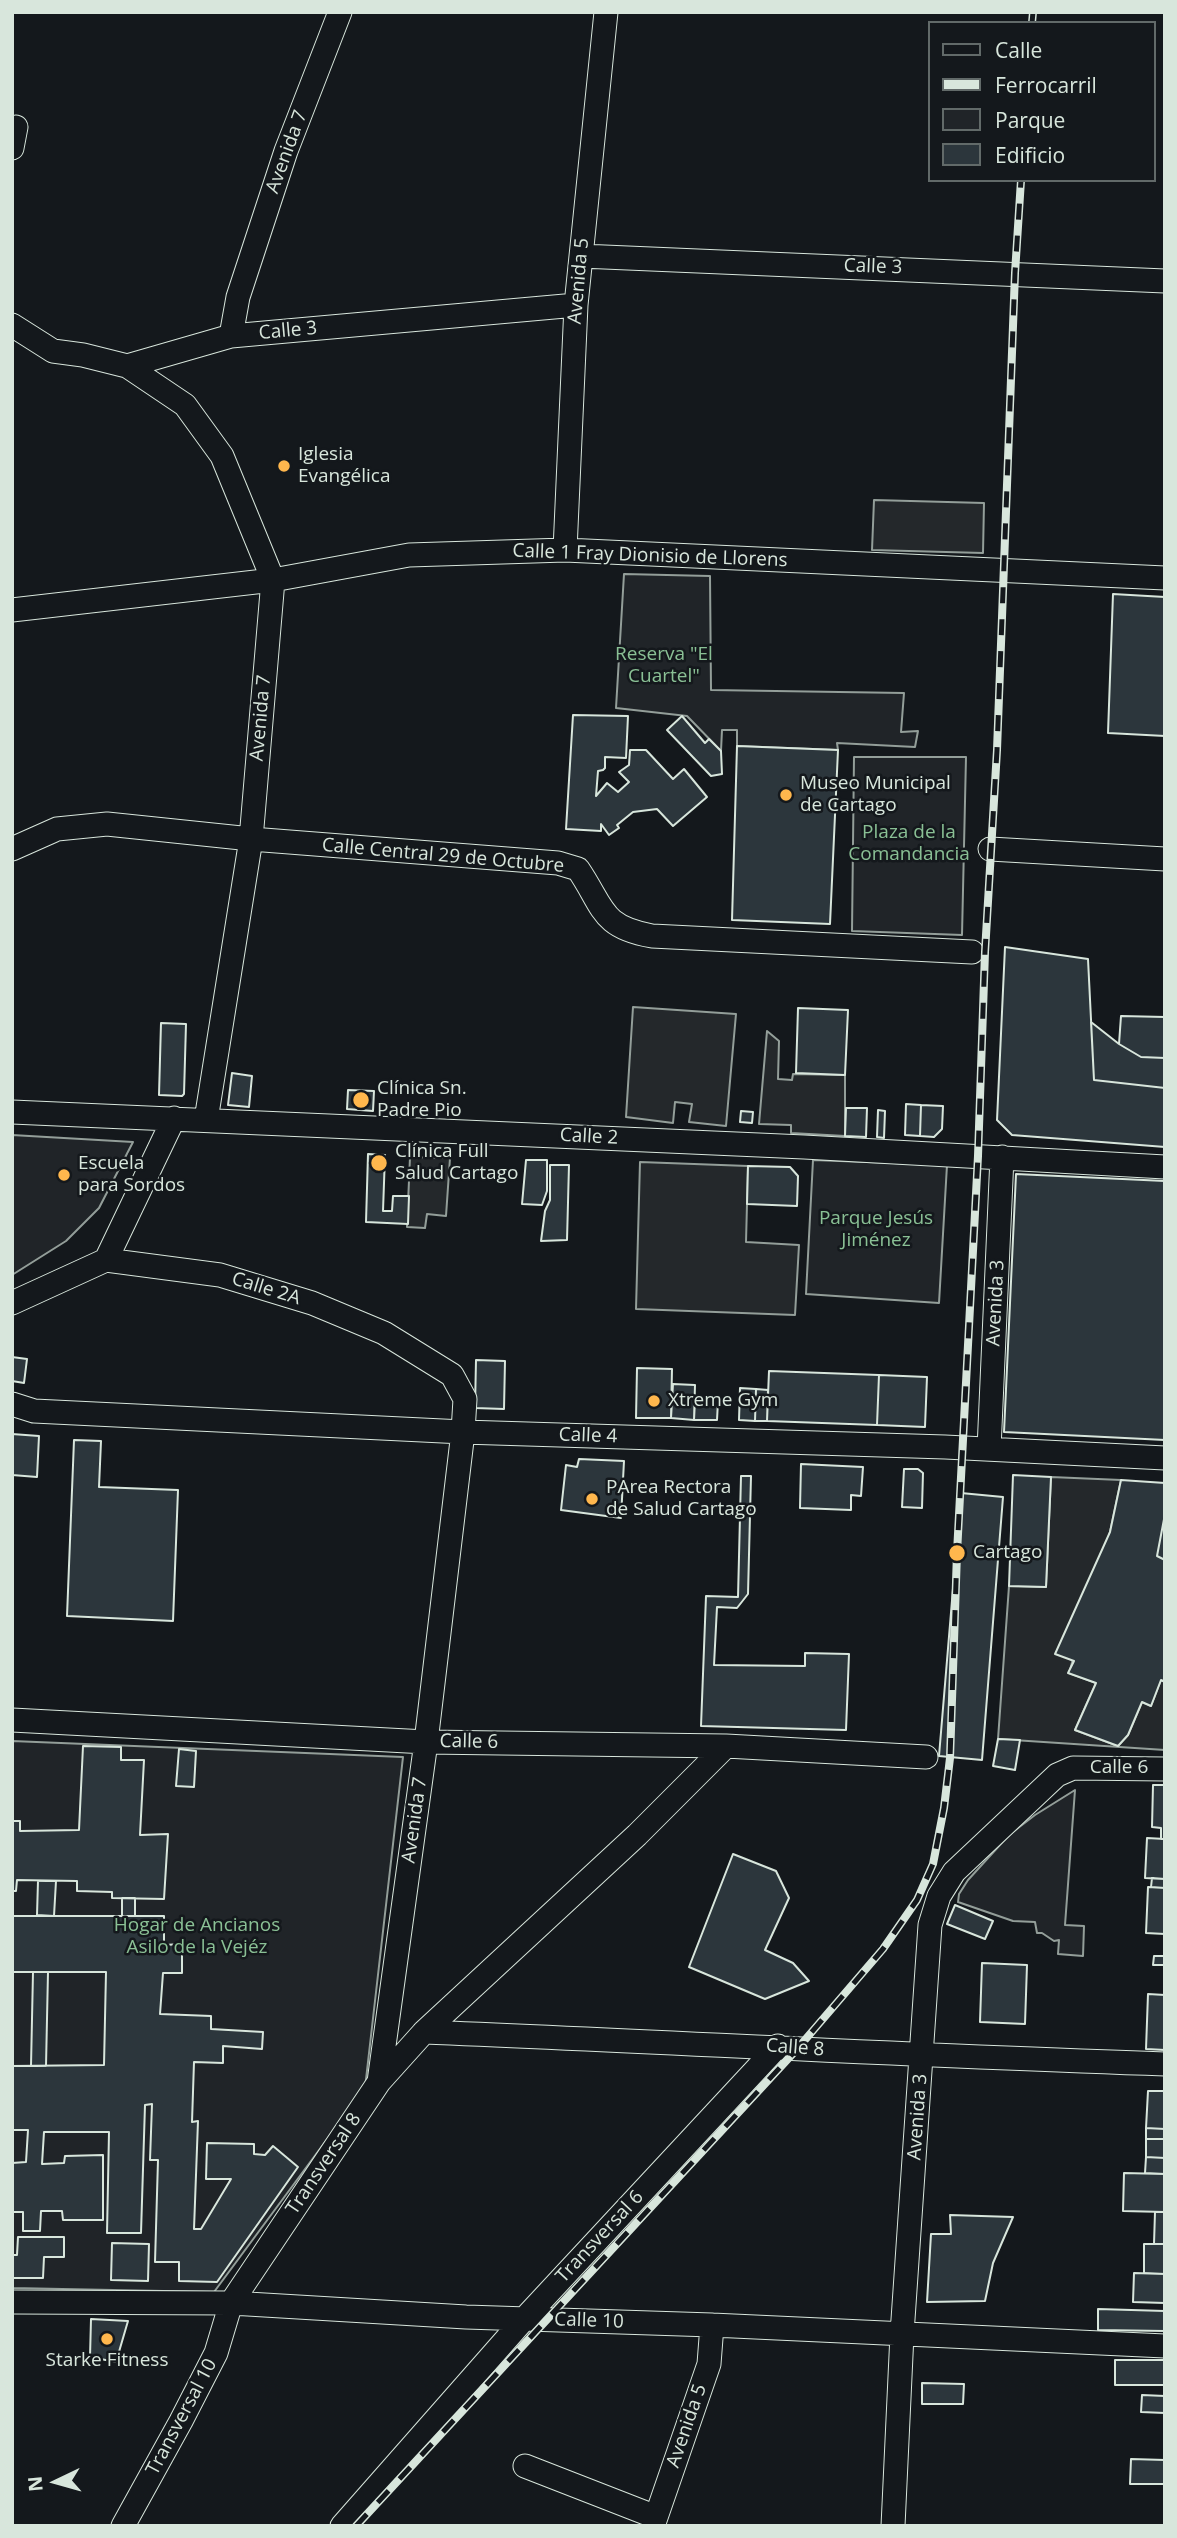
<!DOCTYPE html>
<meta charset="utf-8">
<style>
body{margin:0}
#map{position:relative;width:1177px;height:2538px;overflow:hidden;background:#14181c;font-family:"Open Sans",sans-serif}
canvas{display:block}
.frame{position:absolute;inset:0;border:14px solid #d8e6dc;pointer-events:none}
.legend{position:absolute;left:928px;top:21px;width:228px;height:161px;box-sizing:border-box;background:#14181c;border:2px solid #626a69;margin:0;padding:9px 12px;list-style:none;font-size:21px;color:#d8e6dc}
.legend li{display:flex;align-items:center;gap:14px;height:35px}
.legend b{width:35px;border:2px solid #626a69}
.north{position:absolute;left:21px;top:2447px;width:70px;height:70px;-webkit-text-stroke:5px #14181c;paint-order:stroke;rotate:265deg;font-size:19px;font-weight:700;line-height:28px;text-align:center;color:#d8e6dc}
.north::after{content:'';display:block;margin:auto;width:24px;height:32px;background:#d8e6dc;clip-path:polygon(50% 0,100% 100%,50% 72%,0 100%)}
</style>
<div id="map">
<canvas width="1177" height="2538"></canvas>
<div class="frame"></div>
<ul class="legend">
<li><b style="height:9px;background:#14181c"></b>Calle</li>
<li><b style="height:9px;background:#d8e6dc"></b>Ferrocarril</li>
<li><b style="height:19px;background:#202428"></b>Parque</li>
<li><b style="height:19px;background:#2c363c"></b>Edificio</li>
</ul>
<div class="north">N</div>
</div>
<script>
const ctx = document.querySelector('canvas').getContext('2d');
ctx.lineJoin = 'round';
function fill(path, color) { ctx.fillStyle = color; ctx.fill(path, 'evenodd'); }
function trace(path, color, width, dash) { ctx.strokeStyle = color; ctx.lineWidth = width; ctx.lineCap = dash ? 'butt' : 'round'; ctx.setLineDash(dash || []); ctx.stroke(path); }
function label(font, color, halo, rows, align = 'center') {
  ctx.font = font + ' "Open Sans",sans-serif'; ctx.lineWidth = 5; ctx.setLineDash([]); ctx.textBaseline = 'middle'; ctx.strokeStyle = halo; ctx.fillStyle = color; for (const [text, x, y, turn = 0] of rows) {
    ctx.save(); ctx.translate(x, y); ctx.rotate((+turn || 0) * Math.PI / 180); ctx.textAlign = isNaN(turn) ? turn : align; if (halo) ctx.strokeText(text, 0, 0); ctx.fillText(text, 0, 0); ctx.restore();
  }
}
const green = new Path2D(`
 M624 574 710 576 711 690 904 693 901 732 918 731 915 747 837 743 838 750 737 746V730H722L721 751 687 716 616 708Z
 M854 757H966L962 935 852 931Z
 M12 1135 133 1142 99 1208 66 1241 12 1275Z
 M813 1160 947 1165 939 1303 806 1294Z
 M12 1741 403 1757 365 2088 214 2292 12 2288Z
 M1075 1790 1065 1925 1084 1926 1083 1956 1058 1954 1059 1940 1054 1941 1042 1933H1037L1035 1922 1013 1921 958 1902 959 1894 968 1880 1009 1835 1035 1815Z`);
fill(green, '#202428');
trace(green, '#939e99', 2);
const parking = new Path2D(`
 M874 500 984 503 983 553 872 550Z
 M633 1007 736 1014 726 1126 689 1122 692 1104 675 1102 673 1123 626 1117Z
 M767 1031 779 1041 778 1079 792 1080 793 1074 845 1075V1136L791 1133V1125L759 1124Z
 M410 1157 450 1158 446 1216 427 1214 425 1228 407 1227Z
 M640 1162 748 1166 746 1242 799 1245 795 1315 636 1309Z
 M1051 1477 1121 1480 1110 1532 1069 1673 1096 1683 1075 1730 1118 1746 1128 1735 1142 1702 1151 1706 1161 1680 1165 1682V1750L998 1739 1009 1586 1046 1587Z`);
fill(parking, '#24282b');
trace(parking, '#939e99', 2);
const building = new Path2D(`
 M1113 594 1165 597V736L1108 733Z
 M573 715 628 716 626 758 605 757V768L603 770 598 771 596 796 607 783 618 792 629 782 619 772 629 765 630 750H646L673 779 684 769 707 797 673 826 657 809 633 812 617 825 619 828 609 835 601 824V831L566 829Z
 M682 716 705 743 709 739 721 751 722 774 711 776 667 730Z
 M737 746 838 750 830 924 732 920Z
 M1005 947 1088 959 1094 1080 1165 1088V1147L1012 1135 997 1120Z
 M798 1008 848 1010 845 1075 796 1073Z
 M1121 1016 1165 1017V1058L1141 1057 1119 1044Z
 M1091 1022 1119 1044 1141 1057 1165 1058V1088L1094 1080Z
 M161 1023 186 1024 184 1094 182 1096 159 1095Z
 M232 1073 252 1076 249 1107 228 1105Z
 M348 1090 374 1091 373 1111 347 1109Z
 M906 1104 921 1105 920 1136 905 1135Z
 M921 1105 943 1106 942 1129 934 1137 920 1136Z
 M846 1108H867L866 1137 845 1136Z
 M878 1110 885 1111 884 1138 877 1137Z
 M741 1111 753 1112 752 1123 740 1122Z
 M368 1154 385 1155 383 1211H392L393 1196H409L408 1224 366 1222Z
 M526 1160H547V1191L542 1205 522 1204Z
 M550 1165H569L567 1240 541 1241 545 1211 550 1200Z
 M748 1166 790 1167 798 1176 797 1206 747 1204Z
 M1016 1174 1165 1181V1440L1004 1432Z
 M12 1357 27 1359 24 1383 12 1381Z
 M476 1360 505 1361 504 1409 475 1408Z
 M637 1368 672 1369 671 1418H636Z
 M769 1371 879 1375 877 1425 767 1421Z
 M879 1375 927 1377 925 1427 877 1425Z
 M673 1384 695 1385 694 1420 671 1418Z
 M740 1388 756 1389 755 1421 739 1420Z
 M756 1389 768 1390 767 1421H755Z
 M695 1400 718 1401 717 1420H694Z
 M12 1434 39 1436 37 1477 12 1475Z
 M74 1440 101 1441 99 1487 178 1490 173 1621 67 1616Z
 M579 1459 624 1461 621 1518 561 1510 566 1465 577 1467Z
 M801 1464 863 1467 861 1496 851 1495V1510L800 1508Z
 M904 1469H918L923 1473 922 1508 902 1507Z
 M1013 1475 1051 1477 1046 1587 1009 1586Z
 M741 1476H751L748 1594 737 1608 717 1607 714 1665 805 1666V1653L849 1654 846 1730 701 1726 706 1596 738 1597Z
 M1121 1480 1165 1483V1514L1157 1556 1165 1560V1682L1161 1680 1151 1706 1142 1702 1128 1735 1118 1746 1075 1730 1096 1683 1068 1673 1074 1661 1055 1654 1110 1532Z
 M961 1493 1003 1497 982 1760 939 1756Z
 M1165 1514V1560L1157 1556Z
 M998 1739 1020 1740 1015 1770 993 1766Z
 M83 1746 121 1747V1760H144L140 1835 168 1834 164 1899 112 1898V1892L77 1891V1881L17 1880 16 1891H12V1821H20V1831L79 1830Z
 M179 1749 196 1751 194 1787 176 1786Z
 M1153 1785H1165V1839H1161V1828L1152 1827Z
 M1147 1838 1165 1839V1879L1145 1878Z
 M733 1854 776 1871 789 1898 765 1950 793 1963 809 1981 765 1999 689 1967Z
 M1152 1878 1165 1879V1888L1151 1887Z
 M38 1881H56L54 1916 37 1915Z
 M1148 1887 1165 1888V1934L1146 1933Z
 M122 1898H135V1916H122Z
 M955 1905 993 1921 985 1939 947 1924Z
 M12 1916H164V1945L182 1944V1973H163L160 2014 211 2016V2029L263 2032 262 2049 223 2046V2063L194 2062 192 2122 198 2121 194 2229H201L231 2179H206L207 2143 254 2144V2154L265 2155 273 2146 298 2167 217 2282 179 2281V2262H155L158 2160H150L152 2104 145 2105 141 2233H107L109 2132H44L42 2164 64 2163 65 2156 103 2155V2220H63L62 2211H41L40 2231H23V2212H12V2163L26 2162 28 2130H12V2066L104 2065 106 1972H12Z
 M1154 1956H1165V1965H1153Z
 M982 1963 1027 1965 1025 2024 980 2022Z
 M33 1972H48L46 2066H31Z
 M1148 1994 1165 1995V2050L1146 2049Z
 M1148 2091H1165V2129L1146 2128Z
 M1146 2128 1165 2129V2139H1146Z
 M1146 2139H1165V2158L1146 2157Z
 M1146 2157 1165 2158V2174L1145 2173Z
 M1124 2173 1165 2174V2212L1123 2211Z
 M1155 2212H1165V2244H1154Z
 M950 2215 1013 2217 993 2263 985 2301 927 2302 931 2234H951Z
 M18 2237H64V2257H44L43 2278H12V2255H17Z
 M112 2243 149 2244 148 2281 111 2280Z
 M1144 2244H1165V2274L1144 2273Z
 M1134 2273 1165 2274V2303L1133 2302Z
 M1098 2309 1165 2311V2331L1098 2330Z
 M91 2319 128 2321 116 2362 90 2357Z
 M1115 2360H1165V2385H1115Z
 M922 2383 964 2384 963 2404H922Z
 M1142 2395 1165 2396V2413L1141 2412Z
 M1131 2459 1165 2460V2484H1130Z`);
fill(building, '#2c363c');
trace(building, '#d8e6dc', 2);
const minor = new Path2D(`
 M12 148 16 127
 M581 256 1165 281
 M12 325 53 351 83 355 127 366 231 336 576 305
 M231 336 238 297 286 151 340 12
 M127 366 185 405 222 456 273 580 251 839 206 1120
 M565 550 576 305 606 12
 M12 610 273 580 409 555 565 550 1165 578
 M12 849 57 829 107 824 251 839 558 863 578 869C604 907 600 927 652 936L972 952
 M990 849 1165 859
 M12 1112 804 1147 1165 1167
 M106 1260 174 1118
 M12 1303 106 1260 220 1275 312 1303 384 1333 452 1375 465 1399 463 1432 426 1742 379 2082
 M12 1404 34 1411 463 1432 945 1447 1165 1458
 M989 1449 1002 1157
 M12 1720 426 1742 726 1746 926 1757
 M424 2032C671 2042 918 2056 1165 2064
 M12 2302 231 2303 466 2317 712 2325 1165 2346
 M525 2466 656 2517
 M123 2526 181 2421 216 2353 231 2303 379 2082 424 2032 637 1835 726 1746
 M342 2526 525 2318 778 2046
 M653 2526 709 2364 712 2325
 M893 2526 902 2334 930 1925 939 1896 954 1872 1057 1775 1073 1768 1165 1769`);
trace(minor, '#d8e6dc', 25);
trace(minor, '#14181c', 23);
const rail = new Path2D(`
 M1032 23 1033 12
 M356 2526 798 2048 883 1949 917 1900 933 1864 944 1808 950 1758 957 1553 978 1156 985 952 997 750 1015 273 1021 180`);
trace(rail, '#d8e6dc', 8);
trace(rail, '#14181c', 5, [16]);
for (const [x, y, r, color] of [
 [284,466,7,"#ffb74d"],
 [786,795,7,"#ffb74d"],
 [361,1100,9,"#ffb74d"],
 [379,1163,9,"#ffb74d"],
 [64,1175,7,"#ffb74d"],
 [654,1401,7,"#ffb74d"],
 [592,1499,7,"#ffb74d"],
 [957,1553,9,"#ffb74d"],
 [107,2339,7,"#ffb74d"]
]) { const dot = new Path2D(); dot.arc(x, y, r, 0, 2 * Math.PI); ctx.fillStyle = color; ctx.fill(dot); trace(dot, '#14181c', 2.5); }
label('19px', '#d8e6dc', '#14181c', [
 ["Avenida 7",287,152,-70],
 ["Calle 3",873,267,2],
 ["Avenida 5",579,281,-85],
 ["Calle 3",288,331,-5],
 ["Calle 1 Fray Dionisio de Llorens",650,556,2],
 ["Avenida 7",261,718,-85],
 ["Calle Central 29 de Octubre",443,856,5],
 ["Calle 2",589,1137,3],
 ["Calle 2A",266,1289,17],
 ["Avenida 3",996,1303,-87],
 ["Calle 4",588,1436,2],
 ["Calle 6",469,1742,1],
 ["Calle 6",1119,1768],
 ["Avenida 7",415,1820,-82],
 ["Calle 8",795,2048,4],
 ["Avenida 3",918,2117,-86],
 ["Transversal 8",324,2164,-56],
 ["Transversal 6",600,2237,-47],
 ["Calle 10",589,2321,2],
 ["Transversal 10",182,2417,-62],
 ["Avenida 5",687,2426,-71]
]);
label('19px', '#d8e6dc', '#14181c', [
 ["Iglesia",298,455],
 ["Evangélica",298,477],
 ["Museo Municipal",800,784],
 ["de Cartago",800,806],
 ["Clínica Sn.",377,1089],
 ["Padre Pio",377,1111],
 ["Clínica Full",395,1152],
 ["Salud Cartago",395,1174],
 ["Escuela",78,1164],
 ["para Sordos",78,1186],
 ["Xtreme Gym",668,1401],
 ["PArea Rectora",606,1488],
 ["de Salud Cartago",606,1510],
 ["Cartago",973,1553],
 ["Starke Fitness",107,2361,"center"]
], 'left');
label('19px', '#8ac095', '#14181c', [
 ["Reserva \"El",664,655],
 ["Cuartel\"",664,677],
 ["Plaza de la",909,833],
 ["Comandancia",909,855],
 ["Parque Jesús",876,1219],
 ["Jiménez",876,1241],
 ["Hogar de Ancianos",197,1926],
 ["Asilo de la Vejéz",197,1948]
]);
</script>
